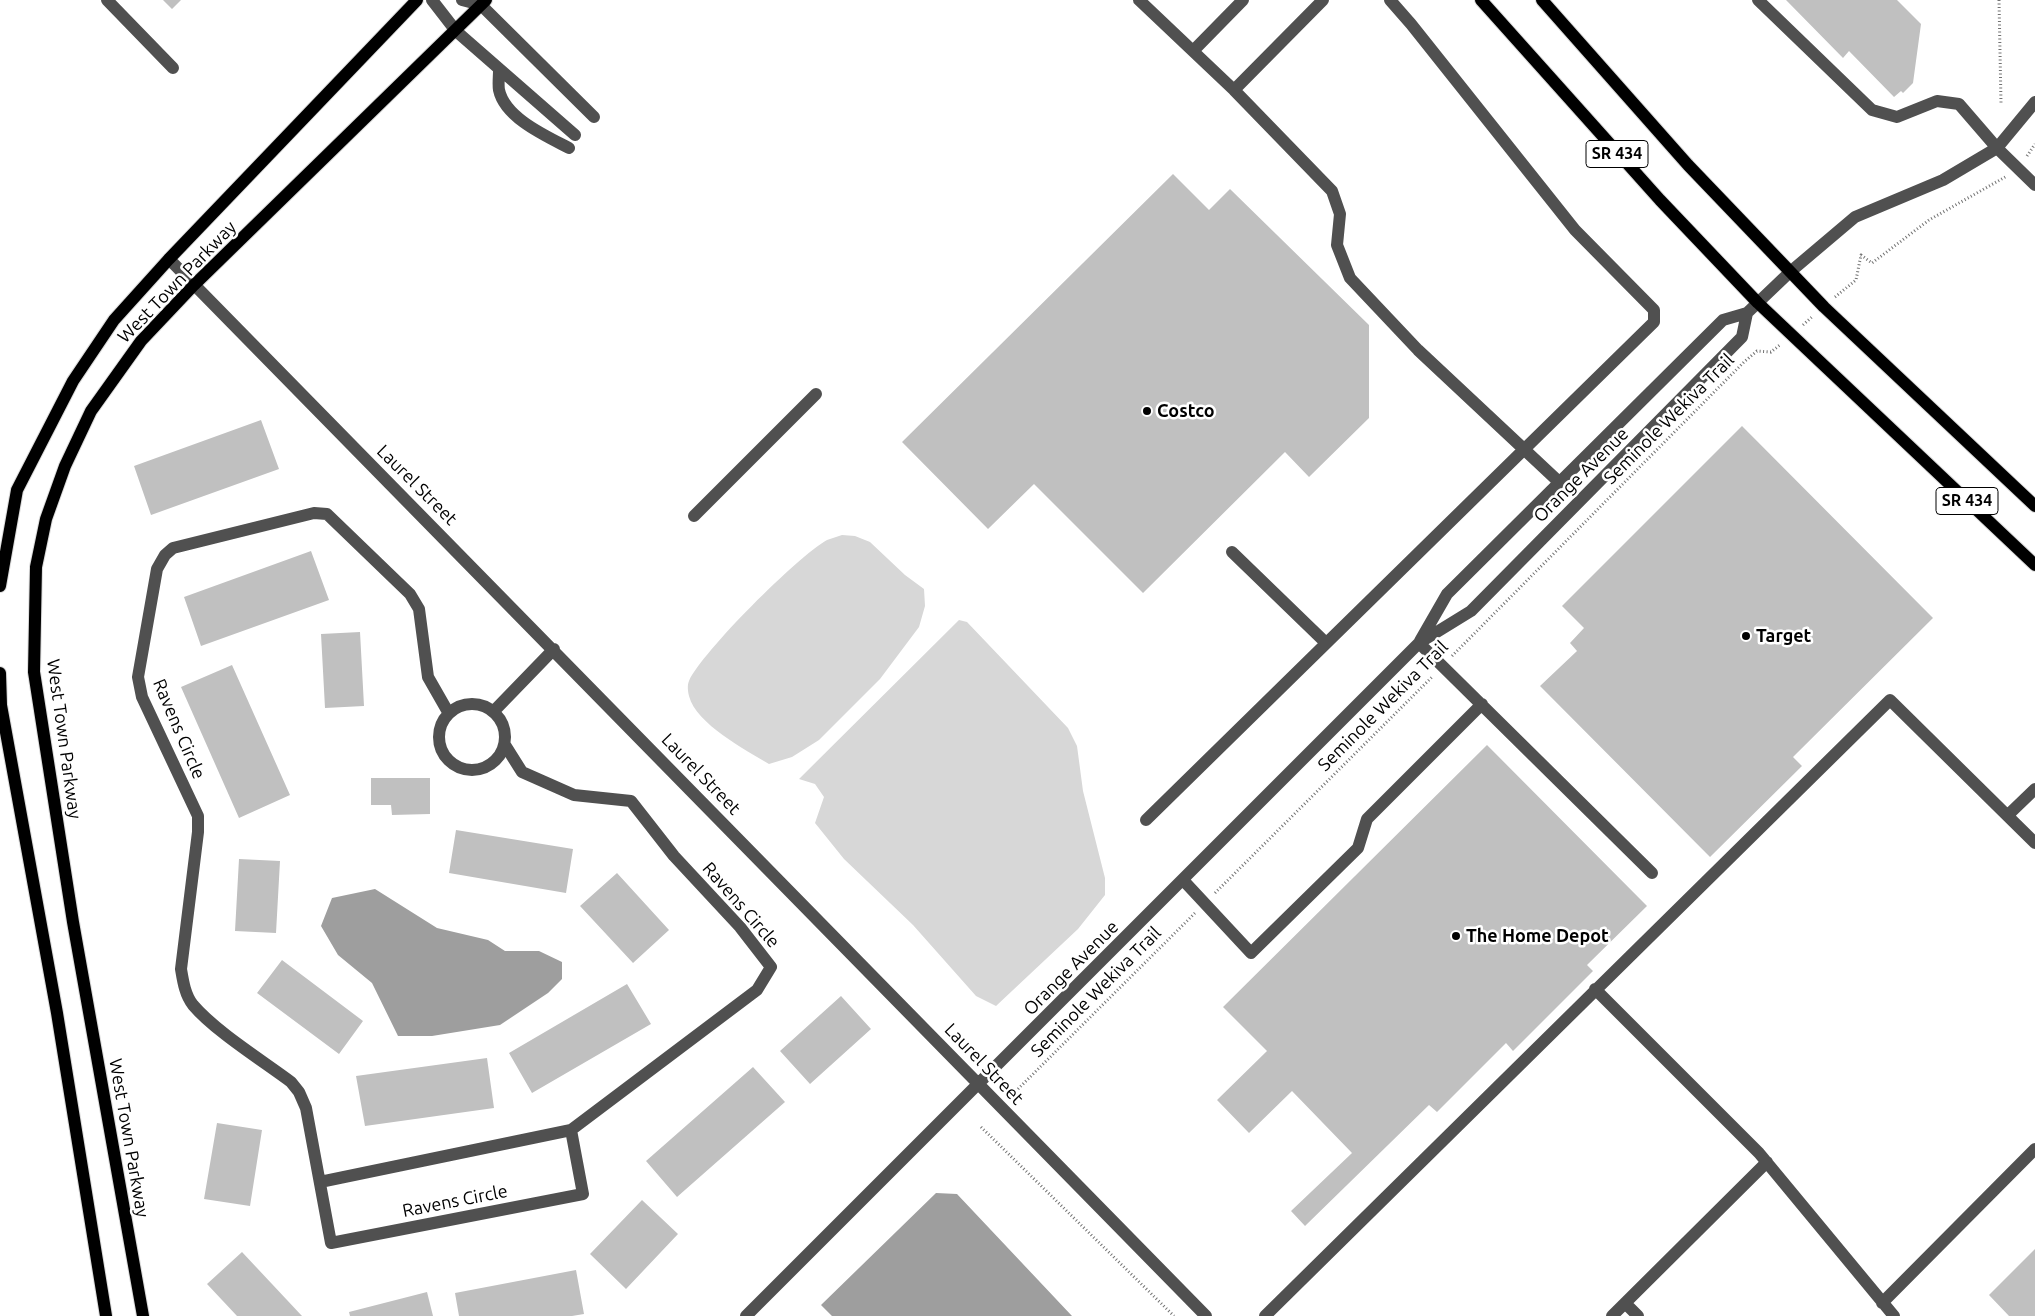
<!DOCTYPE html>
<style>
body{margin:0}
canvas{display:block;background:#fff}
</style>
<canvas width="2035" height="1316"></canvas>
<script>
const ctx = document.querySelector('canvas').getContext('2d');
ctx.lineJoin = 'round';
function fill(path, color) { ctx.fillStyle = color; ctx.fill(path, 'evenodd'); }
function trace(path, color, width, dash) { ctx.strokeStyle = color; ctx.lineWidth = width; ctx.lineCap = dash ? 'butt' : 'round'; ctx.setLineDash(dash || []); ctx.stroke(path); }
function label(font, color, halo, rows, align = 'center') {
  ctx.font = font + ' Ubuntu,sans-serif'; ctx.lineWidth = 5; ctx.setLineDash([]); ctx.textBaseline = 'middle'; ctx.strokeStyle = halo; ctx.fillStyle = color; for (const [text, x, y, turn = 0] of rows) {
    ctx.save(); ctx.translate(x, y); ctx.rotate((+turn || 0) * Math.PI / 180); ctx.textAlign = isNaN(turn) ? turn : align; if (halo) ctx.strokeText(text, 0, 0); ctx.fillText(text, 0, 0); ctx.restore();
  }
}
fill(new Path2D(`
 M842 535 855 536 870 542 905 575 924 589 925 606 919 627 880 679 819 740 792 757 769 764C746 750 696 724 689 696 688 692 687 685 689 681 702 652 798 556 827 540 832 538 837 537 842 535Z
 M959 620 967 622 1068 728 1077 746 1083 791 1105 878V895L1078 929 996 1006 976 996 913 925 844 859 815 823 824 797 815 784 799 779Z`), '#d7d7d7');
fill(new Path2D(`
 M375 889 437 928 488 940 505 951H539L562 962V979L548 993 500 1025 432 1036H398L372 983 338 955 321 926 332 898Z
 M936 1193 957 1194 1072 1316H832L821 1305Z`), '#9e9e9e');
fill(new Path2D(`
 M163 0H181L172 9Z
 M1786 0H1897L1921 24 1913 83 1903 93 1901 91 1894 97 1849 51 1843 58Z
 M1173 174 1209 210 1230 189 1369 325V418L1309 477 1285 452 1143 593 1034 484 988 529 902 442Z
 M261 420 279 469 151 515 134 466Z
 M1742 426 1933 618 1793 757 1802 766 1710 857 1540 686 1577 651 1570 643 1584 628 1562 606Z
 M311 551 329 600 201 646 184 597Z
 M360 632 364 706 325 708 321 634Z
 M232 665 290 795 239 818 181 687Z
 M1487 745 1647 906 1587 965 1593 971 1513 1051 1506 1043 1437 1112 1429 1105 1305 1226 1291 1211 1352 1153 1292 1091 1249 1133 1217 1100 1267 1051 1223 1007Z
 M371 778H430V814L392 815 391 805H371Z
 M456 830 573 849 566 893 449 873Z
 M239 859 280 861 276 933 235 931Z
 M617 873 669 930 633 963 580 906Z
 M282 960 363 1021 339 1054 257 993Z
 M627 984 651 1024 532 1093 509 1053Z
 M841 996 871 1029 810 1084 780 1051Z
 M487 1058 494 1108 365 1126 356 1076Z
 M753 1067 785 1102 677 1197 646 1161Z
 M217 1123 262 1130 250 1206 204 1199Z
 M642 1200 678 1234 626 1289 590 1254Z
 M2035 1249V1316H2009L1989 1295Z
 M242 1252 302 1316H237L207 1284Z
 M576 1270 584 1314 572 1316H459L455 1293Z
 M427 1292 433 1316H350L349 1312Z`), '#c0c0c0');
const major = new Path2D(`
 M1481 0 1660 200 1758 303 2035 565
 M1542 0 1688 165 1824 307 2035 506
 M0 586 17 490 73 381 114 320 169 259 417 0
 M0 673 1 705 57 1013 106 1316
 M143 1316 73 922 34 672 36 567 46 519 65 466 91 411 141 341 194 285 486 0`);
trace(major, '#dbdbdb', 14);
trace(new Path2D(`
 M1999 0 2001 103
 M2027 156 2035 144
 M1835 297 1856 280 1861 255 1872 263 1929 220 2007 176
 M1803 325 1813 316
 M1452 656 1744 362 1757 351 1771 352 1781 344
 M1215 893 1432 677
 M1018 1089 1195 913
 M981 1127 1174 1316`), '#727272', 3, [1, 2.5]);
trace(new Path2D(`
 M107 0 173 68
 M432 0 456 31 575 135
 M462 0 481 5 594 117
 M1139 0 1234 90 1332 191 1340 214 1337 245 1350 278 1418 350 1559 482
 M1758 0 1872 110 1897 117 1937 101 1959 104 1997 148 2035 185
 M1194 50 1243 0
 M499 71C499 77 498 84 499 90 505 118 546 136 569 148
 M1234 90 1323 0
 M169 259 1206 1316
 M694 516 816 394
 M1232 552 1326 643
 M1420 641 1447 594 1723 320 1747 313 1790 272 1855 217 1943 180 1997 148 2035 102
 M1419 643 1652 873
 M439 737a33 33 0 1 1 66 0a33 33 0 1 1-66 0Z
 M494 711 554 649
 M448 712 428 677 419 609 410 594 327 514 314 513 173 548 165 555 157 569 138 677 142 697 198 816V832L181 969C183 981 185 995 193 1005 215 1031 263 1061 291 1082L299 1092 306 1108 331 1243 583 1194 571 1130
 M2008 815 2035 789
 M1146 820 1654 322V310L1575 230 1411 24 1390 0
 M1183 880 1251 953 1358 848 1367 819 1482 704
 M1595 989 1759 1153 1894 1316
 M320 1182 571 1130 757 990 771 967 740 927 674 856 631 801 574 795 522 772 505 745
 M1625 1303 1638 1316
 M1882 1303 2035 1149
 M746 1316 1419 643 1471 611 1742 337 1747 313
 M1265 1316 1890 700 2035 843
 M1612 1316 1767 1162`), '#505050', 12);
trace(major, '#000', 12);
for (const [x, y, r, color] of [
 [1147,411,5,"#000"],
 [1746,636,5,"#000"],
 [1456,936,5,"#000"]
]) { const dot = new Path2D(); dot.arc(x, y, r, 0, 2 * Math.PI); ctx.fillStyle = color; ctx.fill(dot); trace(dot, '#fff', 2); }
for (const [x, y, w] of [
 [1617,154,62],
 [1967,501,62]
]) { const box = new Path2D(); box.roundRect(x - w / 2, y - 13.5, w, 27, 4); ctx.fillStyle = '#fff'; ctx.fill(box); trace(box, '#000', 1); }
label('bold 16px', '#000', null, [
 ["SR 434",1617,154],
 ["SR 434",1967,501]
]);
label('18px', '#000', '#fff', [
 ["West Town Parkway",177,282,-46],
 ["Seminole Wekiva Trail",1669,419,-45],
 ["Orange Avenue",1581,475,-45],
 ["Laurel Street",417,485,45],
 ["Seminole Wekiva Trail",1383,706,-45],
 ["Ravens Circle",179,729,67],
 ["West Town Parkway",64,739,82],
 ["Laurel Street",701,774,46],
 ["Ravens Circle",741,905,49],
 ["Orange Avenue",1071,968,-45],
 ["Seminole Wekiva Trail",1096,992,-45],
 ["Laurel Street",984,1064,46],
 ["West Town Parkway",129,1138,80],
 ["Ravens Circle",455,1201,-11]
]);
label('bold 18px', '#000', '#fff', [
 ["Costco",1157,411],
 ["Target",1756,636],
 ["The Home Depot",1466,936]
], 'left');
</script>
